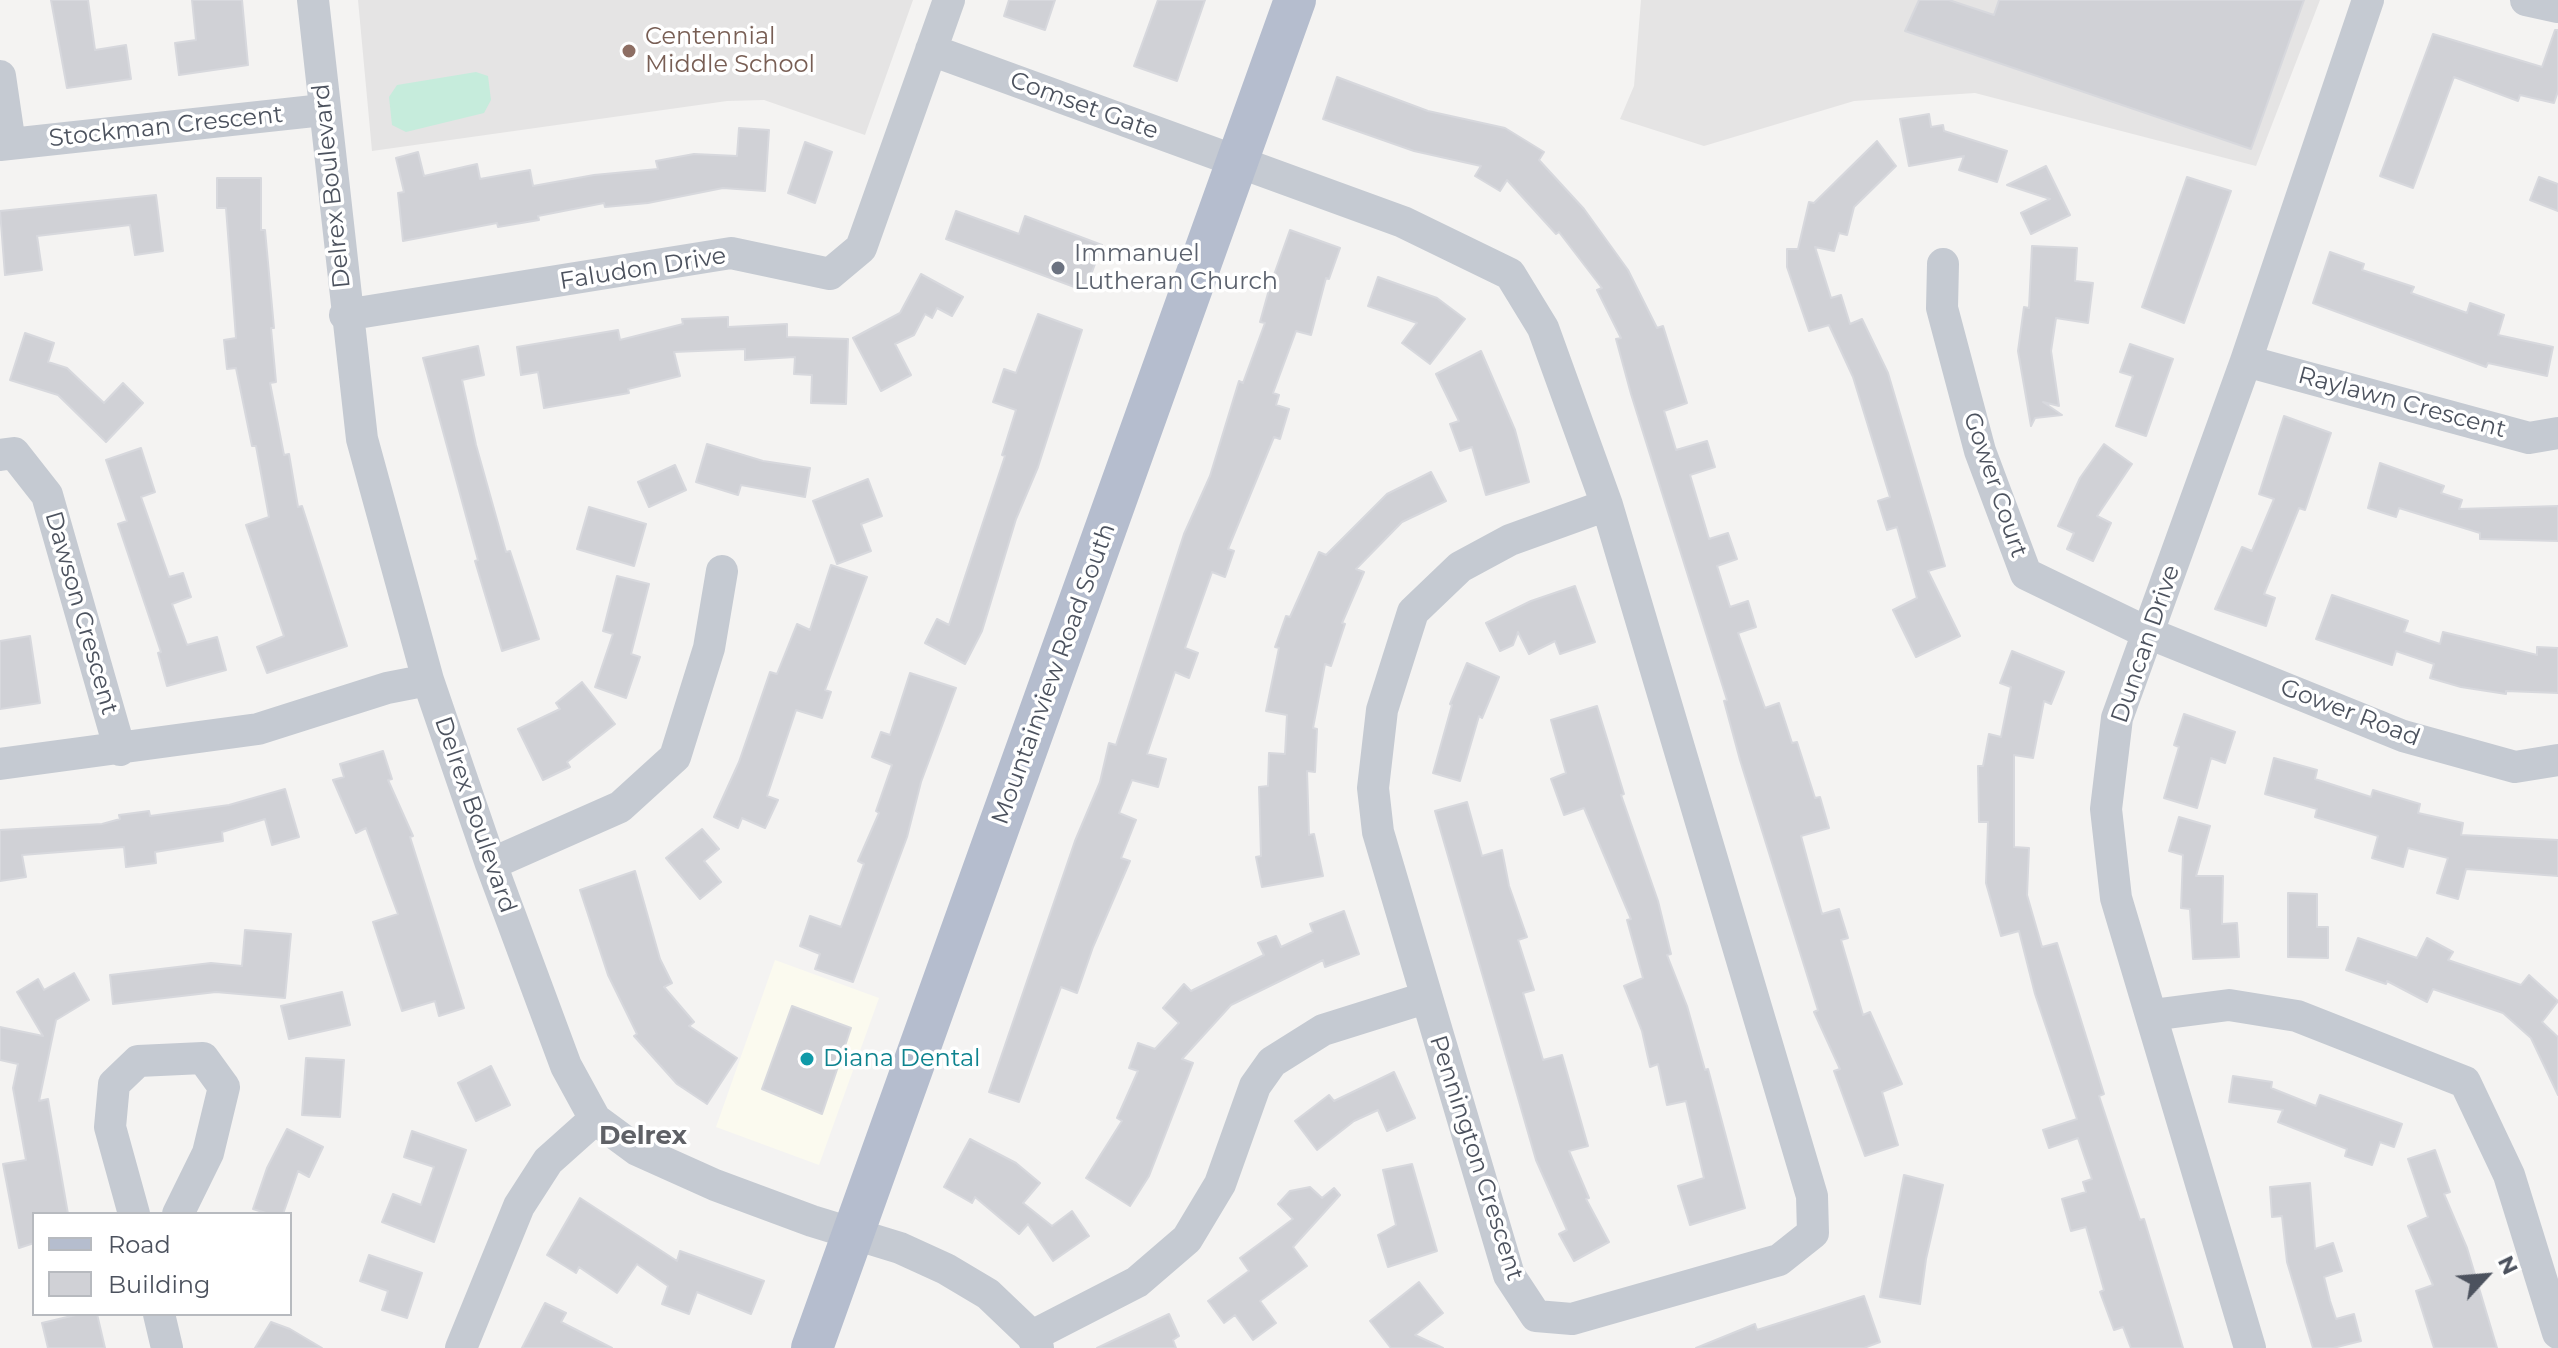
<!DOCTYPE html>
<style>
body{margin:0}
#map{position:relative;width:2558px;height:1348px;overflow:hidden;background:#f4f3f2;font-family:Montserrat,sans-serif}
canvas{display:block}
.legend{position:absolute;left:32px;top:1212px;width:260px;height:104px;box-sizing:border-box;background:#fff;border:2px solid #b7babf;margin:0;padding:10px 14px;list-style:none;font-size:24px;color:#4c525e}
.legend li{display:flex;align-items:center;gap:16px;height:40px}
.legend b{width:40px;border:2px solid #b7babf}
.north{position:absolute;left:2446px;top:1236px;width:80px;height:80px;-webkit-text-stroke:6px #fff;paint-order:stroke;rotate:64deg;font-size:22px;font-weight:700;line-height:32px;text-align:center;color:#4c525e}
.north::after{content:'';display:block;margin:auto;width:28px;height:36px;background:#4c525e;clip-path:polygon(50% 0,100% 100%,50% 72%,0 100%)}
</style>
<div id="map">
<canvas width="2558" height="1348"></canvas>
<ul class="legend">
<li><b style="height:10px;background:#b5bdce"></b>Road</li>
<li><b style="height:22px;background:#d0d1d6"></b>Building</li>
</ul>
<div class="north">N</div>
</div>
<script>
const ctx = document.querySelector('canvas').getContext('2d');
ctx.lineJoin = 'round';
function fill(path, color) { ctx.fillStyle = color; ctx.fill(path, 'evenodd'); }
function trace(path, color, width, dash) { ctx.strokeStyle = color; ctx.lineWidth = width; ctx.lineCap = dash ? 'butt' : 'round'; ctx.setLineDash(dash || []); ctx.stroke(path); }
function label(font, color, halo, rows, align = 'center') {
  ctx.font = font + ' Montserrat,sans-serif'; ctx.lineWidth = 7; ctx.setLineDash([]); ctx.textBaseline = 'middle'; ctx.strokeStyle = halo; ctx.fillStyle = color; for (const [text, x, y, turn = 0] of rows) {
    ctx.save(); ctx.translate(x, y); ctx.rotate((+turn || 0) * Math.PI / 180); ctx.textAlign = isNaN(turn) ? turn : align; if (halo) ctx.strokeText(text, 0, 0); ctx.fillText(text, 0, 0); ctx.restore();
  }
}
fill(new Path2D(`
 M775 960 879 998 819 1165 716 1127Z`), '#fbfaef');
fill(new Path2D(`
 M358 0H913L865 135 764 100 727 101 372 151Z
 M1641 0H2320L2256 166 1975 93 1854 101 1704 146 1620 119 1634 86Z`), '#e5e4e4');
fill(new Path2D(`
 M476 72 488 76 491 100 484 113 406 132 392 125 389 97 397 85Z`), '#c6ecdc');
const building = new Path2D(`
 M51 0H88L95 50 126 45 131 79 67 88Z
 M192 0H242L248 65 179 75 175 43 196 40Z
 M1009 0H1055L1045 30 1004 16Z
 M1158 0H1205L1177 81 1134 66Z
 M1919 0H1949L1994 15 1999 0H2304L2251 149 1905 31Z
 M2555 30H2558V91L2554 103 2520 95 2518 101 2454 77 2413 188 2380 176 2433 34 2542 67Z
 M1337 77 1428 111 1505 128 1544 152 1539 160 1584 209 1628 270 1657 328 1663 326 1687 403 1664 411 1676 450 1707 441 1715 467 1690 475 1709 539 1728 533 1737 559 1717 566 1730 607 1748 601 1756 627 1738 633 1765 708 1779 703 1792 743 1797 742 1815 798 1820 797 1829 828 1801 836 1822 914 1839 909 1848 938 1841 940 1863 1015 1870 1012 1902 1084 1882 1092 1898 1145 1865 1156 1834 1071 1840 1069 1814 1012 1818 1010 1740 760 1724 701 1727 700 1631 394 1616 339 1621 338 1597 290 1602 288 1559 232 1556 234 1507 180 1500 191 1475 176 1481 166 1414 151 1323 119Z
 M1929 114 1931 127 1943 125 1944 131 2007 151 1997 182 1959 170 1964 156 1909 166 1900 119Z
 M739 128 769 130 765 191 723 188 648 203 605 207 604 203 538 216 539 220 498 227 497 223 403 241 398 193 404 192 396 158 418 152 424 176 477 164 480 179 530 170 533 186 594 175 658 169 656 161 694 154 737 156Z
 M1877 141 1896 166 1854 207 1847 235 1839 233 1834 251 1815 247 1831 298 1841 295 1850 324 1862 319 1888 373 1945 566 1928 571 1960 636 1916 657 1893 610 1917 598 1897 527 1887 530 1878 501 1890 497 1853 377 1829 325 1809 331 1787 267V249H1798L1809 202 1814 203Z
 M805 142 832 152 815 203 788 193Z
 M2046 166 2070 215 2031 234 2021 213 2050 199 2007 185Z
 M2187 177 2231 191 2184 323 2142 307Z
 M2539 177 2558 184V211L2530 200Z
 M217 178H261V230H265L274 328H271L276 382 270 383 284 455 289 454 298 507 302 506 347 646 267 673 257 647 284 636 246 525 269 517 256 446H252L236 368 227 369 224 340 236 338 226 208H217Z
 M156 195 163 251 135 255 130 225 37 236 42 270 5 275 0 211Z
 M956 211 1019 234 1025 216 1102 245 1085 291 946 239Z
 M1290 230 1340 248 1329 279 1326 278 1311 335 1296 331 1273 393 1279 395 1276 405 1289 409 1280 439 1274 437 1228 549 1234 551 1225 577 1212 572 1185 648 1198 653 1189 678 1175 672 1147 754 1166 759 1158 787 1132 780 1119 813 1136 820 1121 858 1130 861 1093 947 1077 993 1061 987 1019 1102 989 1092 1075 841 1100 782 1109 743 1116 745 1184 534 1210 476 1239 381 1243 383 1265 323 1260 322 1270 286Z
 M2032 246 2077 248 2075 281 2093 283 2088 323 2056 318 2051 351 2059 406 2043 402 2062 415 2035 418 2031 426 2018 351 2024 307 2029 308Z
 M2330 252 2364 264 2362 270 2414 287 2411 293 2467 313 2470 303 2504 315 2498 335 2553 347 2547 376 2488 363 2486 367 2313 303Z
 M921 274 963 297 952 316 937 308 932 318 925 314 914 335 895 344 911 375 881 391 853 338 900 313Z
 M1378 277 1437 298 1465 319 1430 364 1402 343 1417 323 1368 306Z
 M1038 314 1082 330 1038 467 1016 519 982 631 965 664 925 643 937 619 949 625 1005 456 1002 455 1016 410 993 402 1004 369 1016 373Z
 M728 317V327L787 324V337L848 339 846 404 811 403 812 375 794 374 795 357 745 360V349L674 352 680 376 628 389 629 393 544 408 538 372 521 375 517 347 618 330 620 340 683 324 682 319Z
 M25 333 54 343 48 362 67 368 104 403 123 383 143 403 106 442 58 395 10 380Z
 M2130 344 2173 359 2146 436 2116 426 2133 376 2120 372Z
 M478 346 484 375 462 380 476 445 506 552 510 551 539 639 502 651 475 561 478 560 423 358Z
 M1481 351 1515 430 1529 482 1486 495 1472 447 1460 451 1450 424 1459 421 1436 374Z
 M2284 416 2331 433 2305 510 2299 508 2264 594 2275 598 2266 626 2215 609 2242 547 2252 551 2274 499 2259 494Z
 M707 444 763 461 810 468 805 497 741 485 738 495 696 482Z
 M2104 444 2132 464 2097 516 2111 523 2093 561 2067 549 2074 533 2058 526 2080 478Z
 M141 448 155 492 141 497 169 577 183 573 191 597 172 604 187 645 217 637 226 670 167 686 158 653 161 652 118 524 127 521 106 460Z
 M2380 463 2444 486 2441 493 2462 500 2459 509 2558 506V541L2480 539V533L2399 508 2396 517 2368 508Z
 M675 465 686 490 649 507 638 482Z
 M1431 472 1446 501 1402 522 1356 569 1364 572 1342 623 1345 624 1331 666 1325 664 1313 728 1317 729 1315 772 1307 771 1309 835 1314 834 1323 876 1262 887 1256 857 1261 856 1259 787 1268 786 1269 753 1285 754 1287 715 1266 711 1279 648 1275 647 1286 616 1290 617 1319 552 1326 555 1387 494Z
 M868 479 882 516 861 524 871 551 837 564 813 501Z
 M589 507 646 524 634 566 577 549Z
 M831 565 867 577 825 690 831 692 822 718 796 710 767 796 778 800 765 828 742 818 738 828 714 817 739 762 770 672 777 674 797 624 810 630Z
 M617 576 649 584 631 654 640 657 626 698 595 687 613 634 603 631Z
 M1575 586 1595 642 1560 654 1555 641 1529 654 1518 632 1513 645 1500 651 1486 623 1531 601Z
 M2332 595 2408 621 2404 632 2440 644 2443 632 2537 655V647L2558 648V693L2506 691V694L2461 687 2430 678 2434 664 2396 651 2392 665 2316 639Z
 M30 636 40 703 0 709V641Z
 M2012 651 2064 672 2051 704 2044 701 2033 758 2014 755V847L2029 848 2027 895 2042 947 2057 943 2104 1094 2099 1096 2140 1220 2144 1219 2183 1348H2131L2123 1327 2114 1330 2100 1292 2104 1290 2086 1227 2071 1231 2062 1199 2086 1192 2083 1182 2092 1179 2078 1138 2049 1148 2043 1130 2077 1119 2035 994 2019 931 2001 936 1986 883 1988 822H1979L1978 766H1983L1989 734 2001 737 2011 687 2000 683Z
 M1467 663 1499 677 1482 718 1479 716 1460 781 1433 773 1452 705 1450 704Z
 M910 673 956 688 921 782 907 837 853 982 815 969 820 954 800 946 810 916 841 927 864 864 858 861 879 813 876 811 892 765 872 757 881 732 890 735Z
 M582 682 615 724 567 762 570 767 543 780 518 729 560 709 556 703Z
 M1597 706 1624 794 1621 795 1658 901 1671 954 1667 955 1687 1006 1705 1070 1708 1069 1745 1208 1690 1225 1678 1186 1704 1178 1686 1101 1667 1105 1658 1064 1650 1067 1642 1031 1624 986 1643 978 1627 920 1631 919 1584 808 1564 815 1551 779 1566 773 1551 720Z
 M2184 714 2235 732 2225 763 2211 758 2197 808 2164 798 2179 747 2174 745Z
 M383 751 392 779 388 780 413 836 410 837 464 1008 439 1016 435 1001 402 1011 373 922 398 914 366 828 356 833 333 780 344 777 340 764Z
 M2274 758 2317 770 2315 779 2371 797 2373 790 2420 804 2418 813 2463 823 2461 835 2558 840V876L2466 869 2458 899 2437 893 2448 858 2408 848 2403 867 2372 858 2378 836 2315 817 2317 809 2265 794Z
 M285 789 299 837 272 845 265 819 222 832 223 841 155 852 156 863 126 867 124 847 22 855 26 877 0 881V830L102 824 120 819 119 815 149 811 150 816 229 805Z
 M1467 802 1482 856 1502 850 1509 886 1527 937 1518 940 1534 990 1523 993 1543 1060 1562 1055 1588 1146 1569 1151 1589 1198 1586 1199 1609 1242 1574 1261 1559 1234 1567 1230 1536 1160 1435 811Z
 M2179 817 2210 826 2196 876H2223L2222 924 2237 923 2239 957 2193 959 2190 909 2181 908 2183 855 2169 851Z
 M702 829 719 849 704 861 721 882 700 899 666 858Z
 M635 871 660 959 672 983 664 987 694 1022 689 1026 737 1058 707 1104 677 1084 634 1036 637 1034 608 975 580 890Z
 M2288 893 2317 894V927H2328V958L2288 957Z
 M1344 911 1359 954 1325 967 1323 960 1231 1005 1182 1059 1193 1063 1149 1176 1130 1206 1086 1178 1122 1121 1117 1118 1138 1071 1129 1068 1138 1043 1155 1049 1179 1023 1163 1008 1184 984 1191 991 1264 955 1258 943 1276 936 1281 947 1313 932 1310 924Z
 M245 930 291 934 285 998 216 992 113 1004 110 975 211 963 242 966Z
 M2358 938 2417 958 2427 938 2453 952 2448 960 2521 985 2529 975 2558 1001 2542 1022 2558 1037V1095L2531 1038 2503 1013 2433 989 2427 1002 2387 981 2386 984 2346 970Z
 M74 973 89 1000 56 1020 39 1101 48 1099 68 1214H34V1243L19 1248 3 1164 26 1160 13 1088 18 1064 0 1060V1027L43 1036 17 992 38 979 44 990Z
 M342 992 350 1025 289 1039 281 1006Z
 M792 1006 851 1028 822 1114 762 1089Z
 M306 1058 344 1060 340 1117 302 1115Z
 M491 1066 510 1105 476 1121 458 1083Z
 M1394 1072 1415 1118 1387 1131 1378 1110 1354 1121 1317 1150 1295 1121 1329 1095 1334 1101Z
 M2233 1076 2272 1082 2271 1088 2316 1106 2320 1095 2402 1124 2394 1147 2380 1142 2372 1165 2345 1156 2347 1149 2278 1122 2283 1110 2229 1102Z
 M287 1129 323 1147 309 1177 298 1171 283 1214H269L253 1209 267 1168Z
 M412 1131 466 1150 434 1242 382 1222 393 1194 421 1205 434 1167 404 1157Z
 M970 1139 1016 1163 1040 1183 1023 1203 1052 1226 1072 1211 1089 1236 1053 1261 1028 1224 1019 1234 975 1197 972 1203 944 1187Z
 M2435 1150 2450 1192 2444 1194 2467 1248 2497 1348H2434L2416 1291 2433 1285 2408 1226 2428 1217 2408 1159Z
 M1412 1164 1437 1251 1388 1267 1378 1235 1396 1225 1383 1170Z
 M1904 1175 1943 1185 1926 1259 1920 1304 1880 1297Z
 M2310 1183 2315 1249 2333 1243 2342 1271 2324 1277 2330 1301 2336 1319 2354 1314 2361 1341 2333 1348H2313L2287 1262 2282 1216 2272 1217 2270 1187Z
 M1310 1187 1322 1198 1334 1188 1340 1195 1293 1247 1307 1266 1260 1301 1276 1323 1253 1340 1235 1315 1224 1323 1208 1301 1249 1271 1240 1258 1293 1219 1278 1204 1290 1191Z
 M580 1198 677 1261 680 1251 764 1281 751 1314 697 1292 689 1314 662 1304 668 1286 637 1264 617 1293 579 1267 576 1273 547 1255Z
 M369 1255 422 1273 407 1318 382 1310 388 1291 360 1281Z
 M1419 1282 1443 1313 1415 1335 1443 1348H1391L1370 1321Z
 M1864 1296 1880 1342 1864 1348H1696L1755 1324 1757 1330Z
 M545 1303 566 1313 561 1322 612 1348H522Z
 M80 1314H97L105 1348H48L42 1323Z
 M1169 1314 1179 1336 1173 1340 1176 1348H1097Z
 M271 1322 290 1329 322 1348H255Z`);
fill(building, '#d0d1d6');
trace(building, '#d7d8dd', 2);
trace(new Path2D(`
 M313 0 362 439 428 680 491 864 566 1066 595 1119 637 1150 715 1185 812 1221 900 1248 946 1269 988 1294 1032 1336 1038 1348
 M2526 0 2558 7
 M931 50 1403 222 1510 274 1543 328 1607 505 1812 1196 1813 1233 1779 1260 1572 1319 1536 1316 1509 1275 1378 832 1373 788 1382 710 1413 612 1460 567 1510 540 1607 505
 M0 76 10 144
 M0 145 323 110
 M1943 264 1942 308 1980 451 2026 574 2148 633 2403 736 2515 767 2558 760
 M345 315 731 253 830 274 861 248 949 0
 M2246 361 2529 438 2558 433
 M0 455 14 453 47 495 120 750
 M0 764 258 729 387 688 428 680
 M491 864 620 807 675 757 709 648 722 571
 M2152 1015 2229 1005 2297 1016 2465 1082 2509 1175 2558 1333
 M134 1214 110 1127 114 1084 138 1061 203 1058 224 1087 208 1153 178 1214
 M159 1314 167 1348
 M1032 1336 1137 1282 1187 1239 1220 1184 1255 1086 1272 1062 1323 1030 1425 998
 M461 1348 519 1206 548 1161 595 1119
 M2250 1348 2116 898 2106 809 2117 718 2246 361 2368 0`), '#c5cad2', 32);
trace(new Path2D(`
 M812 1348 1295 0`), '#b5bdce', 42);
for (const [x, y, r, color] of [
 [629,51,8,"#8d6e63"],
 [1058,268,8,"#6b7280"],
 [807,1059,8,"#0f9aa8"]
]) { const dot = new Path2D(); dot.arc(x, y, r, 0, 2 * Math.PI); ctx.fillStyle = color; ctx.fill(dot); trace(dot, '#fff', 3); }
label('24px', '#785e54', '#fff', [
 ["Centennial",645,37],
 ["Middle School",645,65]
], 'left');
label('24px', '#4c525e', '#fff', [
 ["Comset Gate",1084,106,20],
 ["Stockman Crescent",166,127,-6],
 ["Delrex Boulevard",332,186,-96],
 ["Faludon Drive",643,269,-9],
 ["Raylawn Crescent",2402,403,15],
 ["Gower Court",1995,485,71],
 ["Dawson Crescent",81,613,74],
 ["Duncan Drive",2146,644,-71],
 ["Mountainview Road South",1054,674,-70],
 ["Gower Road",2350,713,21],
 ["Delrex Boulevard",475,815,71],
 ["Pennington Crescent",1476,1158,72]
]);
label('24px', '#5b616d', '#fff', [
 ["Immanuel",1074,254],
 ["Lutheran Church",1074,282]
], 'left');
label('24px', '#0d838f', '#fff', [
 ["Diana Dental",823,1059]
], 'left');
label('bold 26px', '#5f6166', '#fff', [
 ["Delrex",643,1136]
]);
</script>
